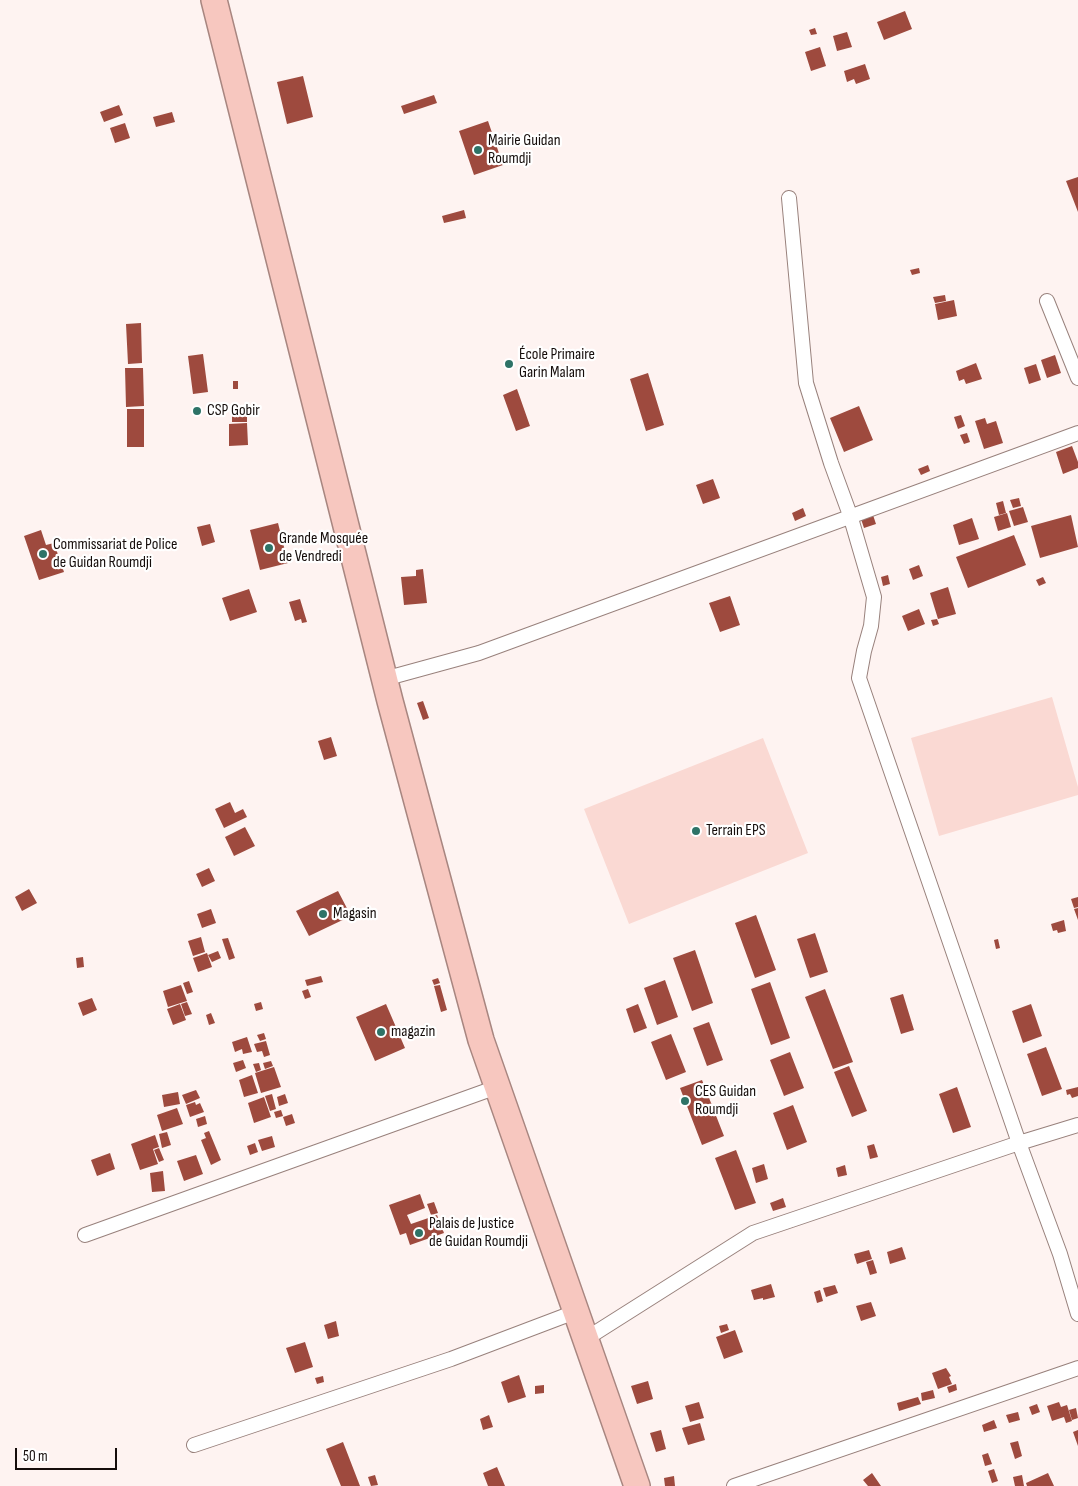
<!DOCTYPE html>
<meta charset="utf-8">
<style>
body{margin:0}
#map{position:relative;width:1078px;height:1486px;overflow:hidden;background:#fef3f1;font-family:"Sofia Sans Condensed",sans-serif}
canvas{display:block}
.scale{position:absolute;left:15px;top:1448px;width:102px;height:22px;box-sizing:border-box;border:2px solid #150d0b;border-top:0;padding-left:6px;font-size:15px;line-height:18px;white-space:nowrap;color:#150d0b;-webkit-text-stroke:4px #fff;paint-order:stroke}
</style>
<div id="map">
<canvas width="1078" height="1486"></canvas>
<div class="scale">50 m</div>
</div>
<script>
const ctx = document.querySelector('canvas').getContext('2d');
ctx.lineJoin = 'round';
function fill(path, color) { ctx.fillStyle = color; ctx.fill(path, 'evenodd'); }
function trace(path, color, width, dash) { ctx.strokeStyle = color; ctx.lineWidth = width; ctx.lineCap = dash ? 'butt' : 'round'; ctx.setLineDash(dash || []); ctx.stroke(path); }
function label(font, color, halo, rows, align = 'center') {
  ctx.font = font + ' "Sofia Sans Condensed",sans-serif'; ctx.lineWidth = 4.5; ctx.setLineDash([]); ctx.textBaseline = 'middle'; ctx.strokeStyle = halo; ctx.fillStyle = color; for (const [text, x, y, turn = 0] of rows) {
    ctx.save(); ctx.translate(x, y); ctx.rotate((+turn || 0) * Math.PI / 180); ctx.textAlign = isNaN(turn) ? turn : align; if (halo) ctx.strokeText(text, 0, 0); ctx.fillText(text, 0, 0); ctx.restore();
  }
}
fill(new Path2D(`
 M1052 697 1078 787V795L939 836 911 738Z
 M763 738 808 853 629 924 584 809Z`), '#fad9d3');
fill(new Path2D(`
 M905 11 912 29 884 40 877 22Z
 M815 28 817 34 811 35 809 30Z
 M847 32 852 47 837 51 833 36Z
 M820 47 826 66 811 71 805 52Z
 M865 64 870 79 856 84 854 79 847 82 844 71Z
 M303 76 313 117 287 124 277 82Z
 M434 95 437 103 404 114 401 106Z
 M119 105 123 115 104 122 100 112Z
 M172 112 175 122 156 127 153 117Z
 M488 121 503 165 474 175 459 131Z
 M125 123 130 138 115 143 110 128Z
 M1078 177V212L1066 181Z
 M464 210 466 218 444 223 442 216Z
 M919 268 920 273 912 275 910 270Z
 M945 295 946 301 935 303 933 297Z
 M954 300 957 316 938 320 935 304Z
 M141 323 142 363 128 364 126 324Z
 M203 354 208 392 193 394 188 356Z
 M1055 355 1061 373 1047 378 1041 360Z
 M976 363 982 379 966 384 964 379 959 381 956 371Z
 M1036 364 1041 380 1029 384 1024 368Z
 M125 368H143L144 406 126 407Z
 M648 373 664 425 646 431 630 379Z
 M233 381H238V389H233Z
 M517 389 530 426 516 431 503 395Z
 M859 406 873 440 844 452 830 418Z
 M127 409H144V447H127Z
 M232 413H247V422H232Z
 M961 415 965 426 958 429 954 417Z
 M985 418 987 424 996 421 1003 443 984 449 975 421Z
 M247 423 248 445 229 446V424Z
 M967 433 970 442 964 444 960 435Z
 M1072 446 1078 462V468L1063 474 1056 452Z
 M928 465 930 471 921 475 918 469Z
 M713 479 720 498 703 504 696 485Z
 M1019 498 1021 506 1013 508 1010 500Z
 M1003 501 1006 513 999 515 996 503Z
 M1023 507 1028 522 1014 526 1009 511Z
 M803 508 806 516 795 521 792 513Z
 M1007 513 1011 527 998 531 994 517Z
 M873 515 876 524 864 528 861 519Z
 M1071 515 1078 547 1040 558 1031 526Z
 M972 518 979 539 959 545 953 525Z
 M278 523 288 563 260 570 250 530Z
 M210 524 215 542 202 546 197 527Z
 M41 530 46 545 54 543 64 572 39 580 24 536Z
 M1014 535 1026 565 968 588 956 557Z
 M919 565 923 576 913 580 909 569Z
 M423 569 427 603 404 605 401 577 416 576V570Z
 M888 575 890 584 883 586 881 577Z
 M1043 577 1046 583 1039 586 1036 580Z
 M948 587 956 614 938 619 930 593Z
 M249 589 257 612 230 621 222 598Z
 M730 596 740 625 720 632 709 603Z
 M300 599 307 622 302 623 301 619 295 621 289 602Z
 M919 609 925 624 908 631 902 616Z
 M937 619 939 624 933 626 931 620Z
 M423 701 429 718 423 720 417 703Z
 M331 737 337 756 324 760 318 741Z
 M230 802 235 813 243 809 247 817 224 828 215 809Z
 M245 827 255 846 234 856 225 837Z
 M209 868 215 881 202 887 196 874Z
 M29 889 37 903 22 911 15 897Z
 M338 891 351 916 309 936 296 911Z
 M1078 897V907L1074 908 1071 899Z
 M1078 908V920L1074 909Z
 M211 909 216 923 202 928 197 914Z
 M756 915 776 970 755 978 735 923Z
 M1064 920 1066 931 1058 933 1057 930 1053 931 1051 924Z
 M815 933 828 972 810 978 797 939Z
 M201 937 205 952 193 956 188 941Z
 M228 938 235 958 229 960 222 939Z
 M998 939 1000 948 996 949 994 940Z
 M695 950 713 1003 692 1011 673 958Z
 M218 951 221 958 212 962 208 955Z
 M207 953 212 967 198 972 193 958Z
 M83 957 84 967 77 968 76 958Z
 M321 976 323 982 307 986 305 980Z
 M438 978 440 983 434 985 432 980Z
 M665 980 678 1017 657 1025 644 988Z
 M189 981 193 992 187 994 183 983Z
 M770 982 790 1038 771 1045 751 989Z
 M181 985 187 1001 168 1007 163 991Z
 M440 985 447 1010 441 1012 434 986Z
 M308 989 311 997 305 999 302 991Z
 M825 989 853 1062 833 1069 805 997Z
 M903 994 914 1030 901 1034 890 998Z
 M92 998 97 1010 83 1016 78 1003Z
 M187 1002 192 1014 185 1016 181 1004Z
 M261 1002 263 1009 256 1011 254 1004Z
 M180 1004 186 1020 173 1025 167 1009Z
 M386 1004 405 1048 375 1061 356 1017Z
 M638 1004 647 1028 634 1033 626 1009Z
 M1031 1004 1042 1036 1023 1043 1012 1011Z
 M211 1013 215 1023 209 1025 206 1015Z
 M709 1022 723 1060 707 1066 693 1028Z
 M264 1033 266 1039 260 1041 257 1035Z
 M671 1034 686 1072 666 1080 651 1042Z
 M247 1037 252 1052 243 1054 242 1049 235 1052 232 1042Z
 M266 1041 270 1055 264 1057 262 1051 257 1052 254 1044Z
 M1046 1047 1062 1089 1042 1096 1027 1054Z
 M790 1052 804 1088 784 1096 770 1060Z
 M243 1060 246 1068 236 1072 233 1063Z
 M271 1061 273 1066 265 1069 263 1063Z
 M259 1063 261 1070 256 1072 253 1064Z
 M849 1066 867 1111 852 1117 834 1072Z
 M274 1067 281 1087 261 1093 255 1073Z
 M252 1075 258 1093 244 1097 239 1080Z
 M702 1080 724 1136 702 1145 680 1088Z
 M957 1087 971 1127 953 1133 939 1094Z
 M1078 1087V1096L1072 1098 1070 1094 1067 1095 1066 1090Z
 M196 1090 200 1098 186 1104 182 1095Z
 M178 1092 180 1104 164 1107 162 1095Z
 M272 1094 276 1109 270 1111 265 1096Z
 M285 1094 288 1103 279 1106 277 1097Z
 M264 1097 271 1117 254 1123 248 1103Z
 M195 1102 196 1105 200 1103 204 1112 190 1117 186 1105Z
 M793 1105 807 1142 787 1150 773 1113Z
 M177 1108 183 1124 162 1131 157 1115Z
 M281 1110 283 1116 276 1118 274 1112Z
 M292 1114 295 1123 286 1126 283 1117Z
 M205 1116 207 1124 198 1127 196 1119Z
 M209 1131 221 1160 211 1165 201 1140 206 1138 204 1133Z
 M167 1132 171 1145 162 1148 159 1134Z
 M155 1135 159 1147 153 1149 158 1164 140 1170 131 1144Z
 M272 1136 275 1147 262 1151 258 1140Z
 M255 1143 258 1152 250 1155 247 1146Z
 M874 1144 878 1157 870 1159 867 1146Z
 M159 1148 164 1160 159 1162 154 1150Z
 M736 1150 756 1203 735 1210 715 1158Z
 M110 1153 115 1169 97 1176 91 1160Z
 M196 1155 203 1174 184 1181 177 1161Z
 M764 1164 768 1179 756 1183 752 1168Z
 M845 1165 847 1175 838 1177 836 1168Z
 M163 1171 165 1191 152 1192 150 1173Z
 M420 1194 425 1208 407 1215 411 1224 437 1215 444 1233 410 1245 406 1233 400 1235 389 1205Z
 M783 1198 786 1207 773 1211 770 1203Z
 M434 1202 438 1213 431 1215 427 1204Z
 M902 1247 906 1259 890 1264 887 1252Z
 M869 1250 872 1259 857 1264 854 1254Z
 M873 1260 877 1273 870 1275 866 1262Z
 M771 1284 775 1297 763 1300V1298L754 1300 751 1290Z
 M835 1285 838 1293 826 1297 823 1288Z
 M820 1290 823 1301 817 1303 814 1292Z
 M871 1302 876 1316 861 1321 856 1306Z
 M336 1321 339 1336 328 1339 324 1325Z
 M727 1324 729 1330 721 1333 719 1326Z
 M735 1330 743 1352 724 1359 716 1337Z
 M305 1342 313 1367 295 1373 286 1348Z
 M946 1368 951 1376 949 1377 952 1384 938 1389 932 1373Z
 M519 1375 526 1397 508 1403 501 1382Z
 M323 1376 324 1382 317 1384 315 1378Z
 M648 1381 653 1399 637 1404 631 1386Z
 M956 1384 957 1390 949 1393 947 1387Z
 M544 1385V1393L535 1394V1386Z
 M933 1390 935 1398 922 1401 921 1393Z
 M918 1397 921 1404 899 1411 897 1403Z
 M699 1402 704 1418 690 1422 685 1406Z
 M1059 1402 1061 1407 1067 1405 1072 1421 1066 1423 1064 1417 1052 1421 1047 1406Z
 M1037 1404 1040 1412 1032 1415 1029 1407Z
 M1076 1408 1078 1418 1072 1420 1069 1410Z
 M1018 1412 1020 1420 1009 1423 1006 1415Z
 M489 1415 493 1427 483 1430 480 1419Z
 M994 1420 997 1428 984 1432 982 1425Z
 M700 1423 705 1440 688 1445 682 1428Z
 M661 1430 666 1449 656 1452 650 1433Z
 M1078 1430V1446L1073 1432Z
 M1018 1441 1022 1456 1015 1459 1010 1443Z
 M343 1442 360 1486H341L326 1449Z
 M988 1453 992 1464 985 1466 982 1455Z
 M497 1467 505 1486H488L483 1473Z
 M994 1469 998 1481 992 1483 988 1471Z
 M872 1473 881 1486H868L863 1480Z
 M1048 1473 1054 1486H1027L1026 1483Z
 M375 1475 378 1485 371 1486 368 1477Z
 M1022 1475 1024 1486H1015L1013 1477Z
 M674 1476 675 1486H665L664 1478Z`), '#9e4a3e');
const street = new Path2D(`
 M789 198 806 383 831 463 850 515 874 597 871 626 864 651 859 678 1019 1143 1060 1254 1078 1314
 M1047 301 1078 378
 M384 679 479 653 1078 433
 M85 1235 497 1087
 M584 1340 753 1233 1019 1143 1078 1125
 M194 1445 451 1359 575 1312
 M734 1486 1078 1368`);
const highway = new Path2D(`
 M214 0 390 701 481 1040 637 1486`);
trace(street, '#98817c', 16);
trace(highway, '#a88680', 28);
trace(street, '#fff', 14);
trace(highway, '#f7c7bf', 25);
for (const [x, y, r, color] of [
 [478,150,5,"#2e7367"],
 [509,364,5,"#2e7367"],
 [197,411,5,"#2e7367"],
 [269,548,5,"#2e7367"],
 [43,554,5,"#2e7367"],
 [696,831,5,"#2e7367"],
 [323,914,5,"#2e7367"],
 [381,1032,5,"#2e7367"],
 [685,1101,5,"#2e7367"],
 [419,1233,5,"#2e7367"]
]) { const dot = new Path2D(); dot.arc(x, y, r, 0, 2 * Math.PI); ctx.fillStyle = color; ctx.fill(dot); trace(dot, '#fff', 2); }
label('16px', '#150d0b', '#fff', [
 ["Mairie Guidan",488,141],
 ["Roumdji",488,159],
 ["École Primaire",519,355],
 ["Garin Malam",519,373],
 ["CSP Gobir",207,411],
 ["Grande Mosquée",279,539],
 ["de Vendredi",279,557],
 ["Commissariat de Police",53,545],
 ["de Guidan Roumdji",53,563],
 ["Terrain EPS",706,831],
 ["Magasin",333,914],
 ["magazin",391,1032],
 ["CES Guidan",695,1092],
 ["Roumdji",695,1110],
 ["Palais de Justice",429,1224],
 ["de Guidan Roumdji",429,1242]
], 'left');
</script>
